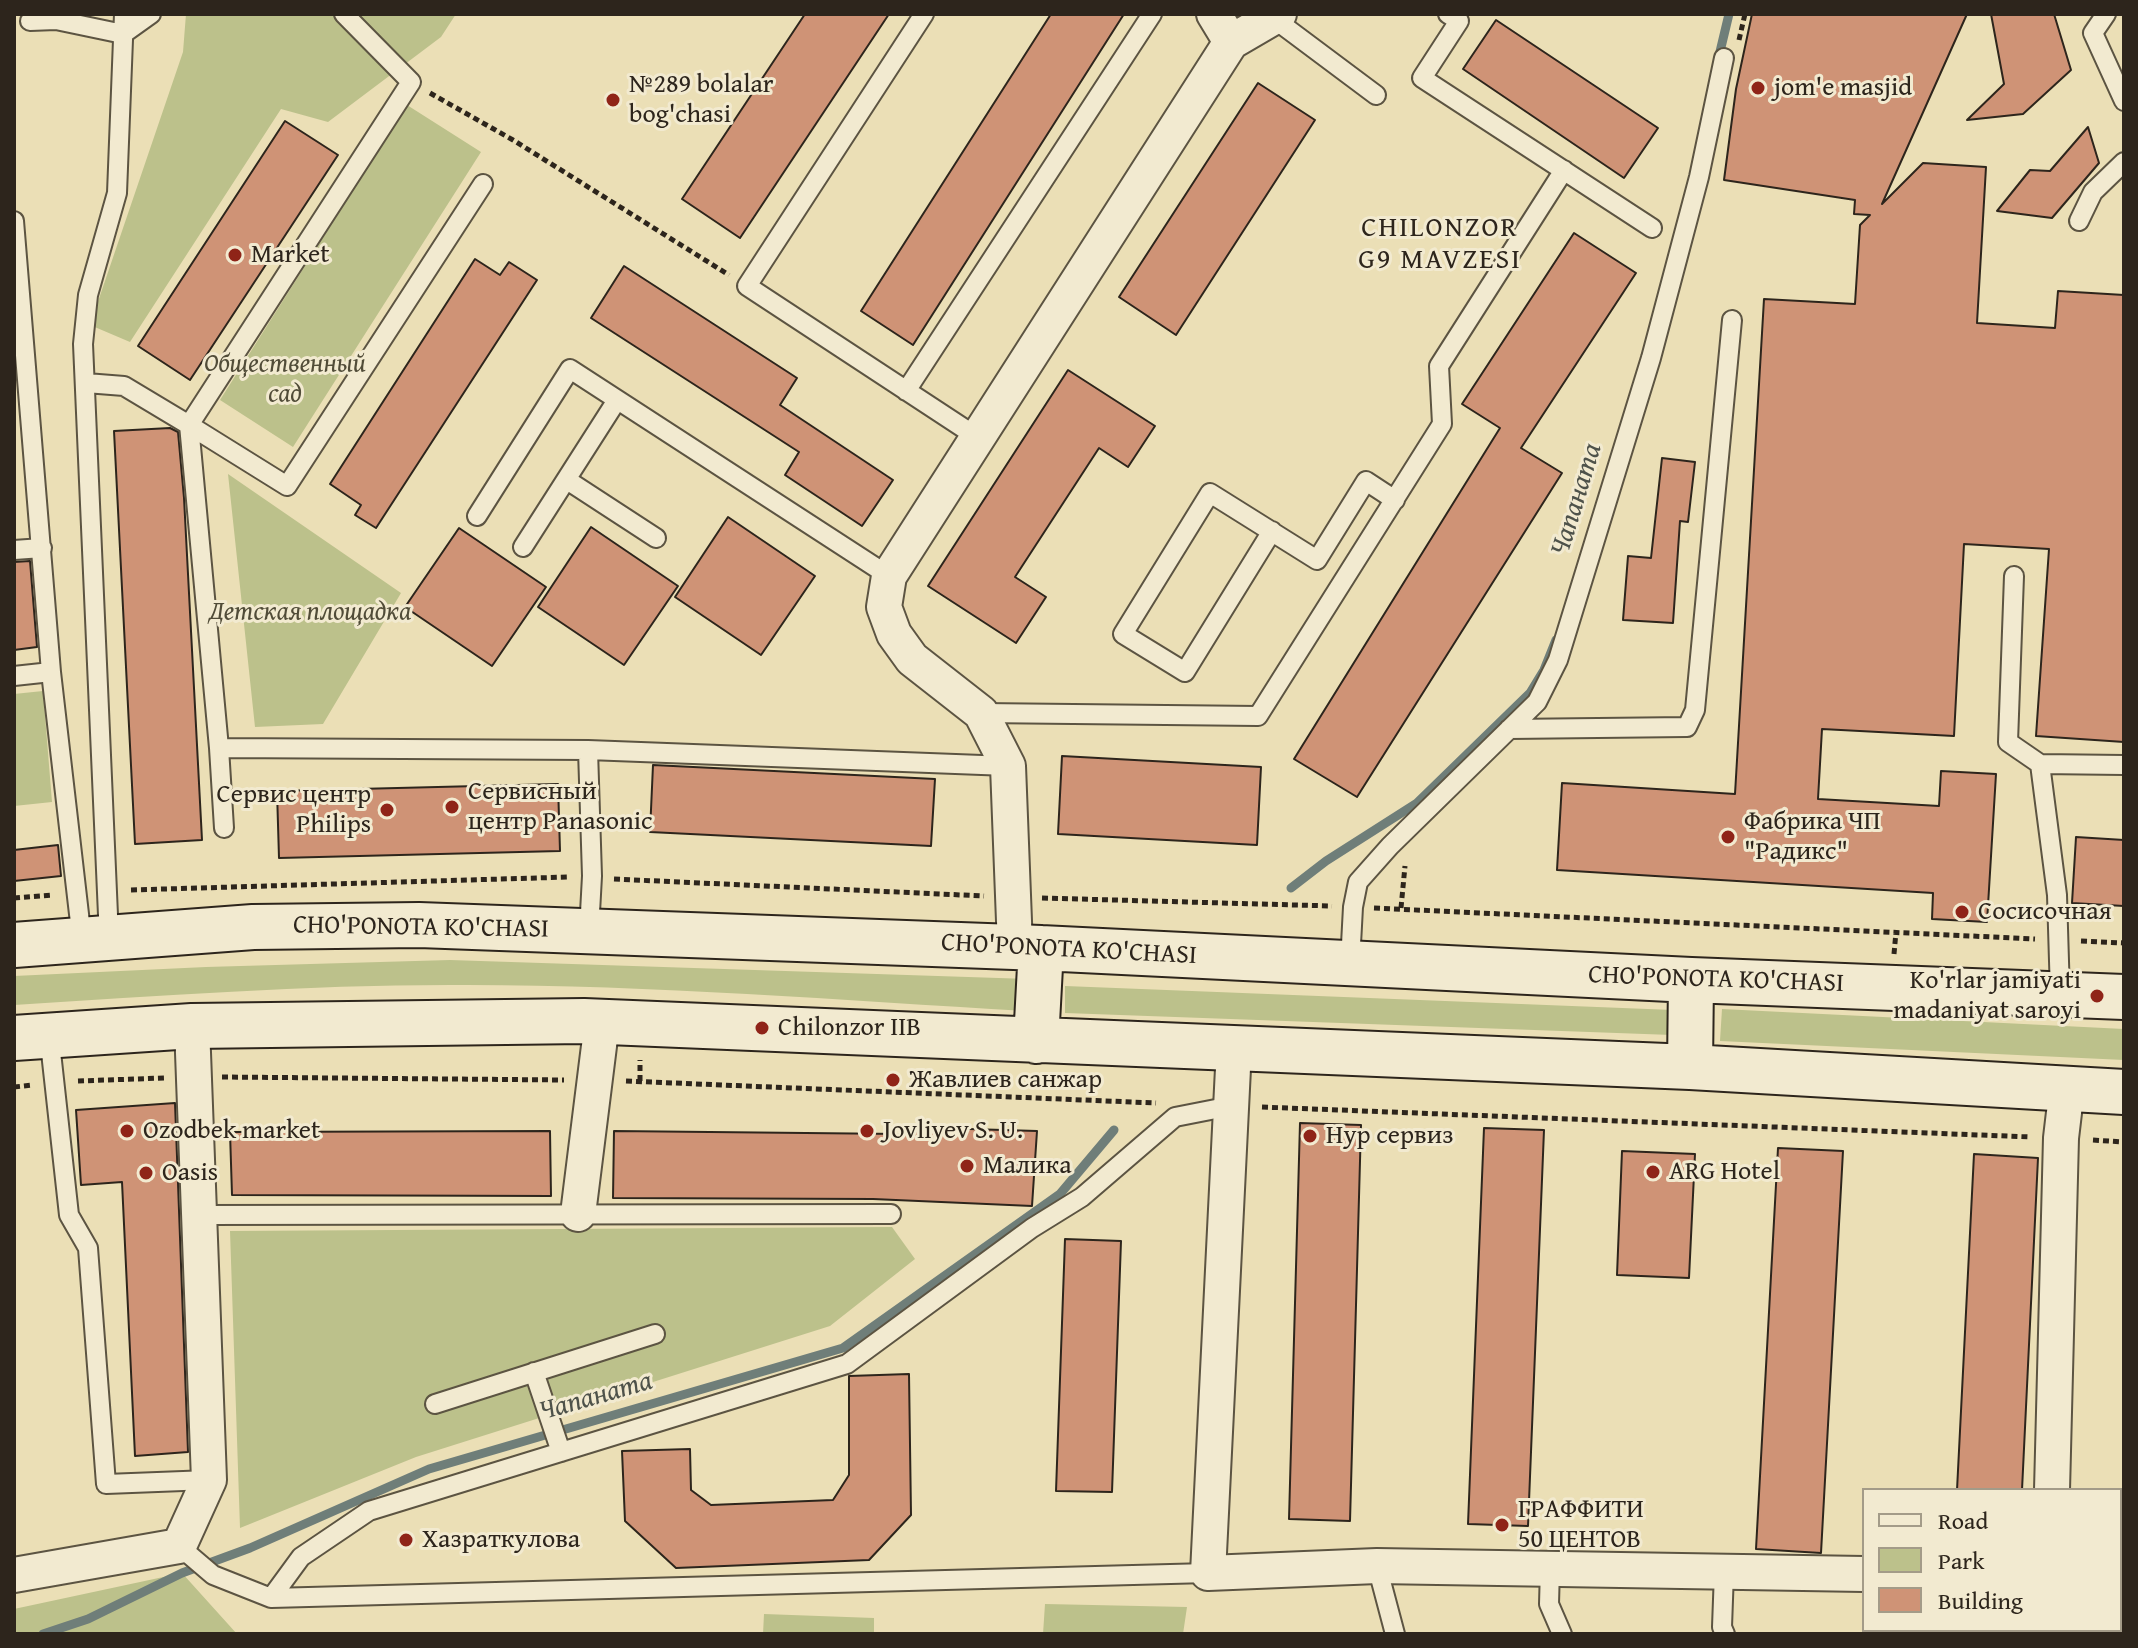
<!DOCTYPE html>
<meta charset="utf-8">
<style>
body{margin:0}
#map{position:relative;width:2138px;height:1648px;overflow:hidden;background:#ebdfb6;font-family:"Gentium Book Plus",serif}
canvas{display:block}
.frame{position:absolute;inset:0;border:16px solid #2d251c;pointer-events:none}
.legend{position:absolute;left:1862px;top:1488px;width:260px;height:144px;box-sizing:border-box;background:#f2ead0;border:2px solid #a39b88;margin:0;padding:10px 14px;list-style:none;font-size:24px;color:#2d251c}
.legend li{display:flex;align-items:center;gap:16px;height:40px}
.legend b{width:40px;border:2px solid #a39b88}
</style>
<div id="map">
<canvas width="2138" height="1648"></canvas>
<div class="frame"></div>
<ul class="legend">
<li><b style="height:10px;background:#f2ead0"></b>Road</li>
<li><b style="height:22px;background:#bcc18b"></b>Park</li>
<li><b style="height:22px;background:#cf9376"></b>Building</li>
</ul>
</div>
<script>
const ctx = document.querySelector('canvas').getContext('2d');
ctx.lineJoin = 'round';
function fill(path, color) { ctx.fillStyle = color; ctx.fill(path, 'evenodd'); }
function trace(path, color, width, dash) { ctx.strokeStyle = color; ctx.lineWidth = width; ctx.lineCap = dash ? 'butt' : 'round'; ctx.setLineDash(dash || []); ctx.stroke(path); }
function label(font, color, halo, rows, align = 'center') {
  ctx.font = font + ' "Gentium Book Plus",serif'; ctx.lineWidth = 6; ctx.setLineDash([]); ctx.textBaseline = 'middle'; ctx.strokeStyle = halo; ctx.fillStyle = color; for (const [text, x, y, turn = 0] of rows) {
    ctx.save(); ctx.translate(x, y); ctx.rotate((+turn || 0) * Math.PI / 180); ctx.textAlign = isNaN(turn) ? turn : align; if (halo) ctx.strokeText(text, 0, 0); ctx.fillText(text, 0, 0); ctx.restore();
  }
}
fill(new Path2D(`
 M186 14H456L441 37 328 122 281 109 130 342 90 325 183 52Z
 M407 105 481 152 293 447 220 400Z
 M228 474 401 593 323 724 255 727Z
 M43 691 52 802 14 806V694Z
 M450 960 1029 979 1026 1011C835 1000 642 984 450 985 305 985 159 996 14 1005V976L206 967Z
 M1065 986 1673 1010 1672 1035 1065 1013Z
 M1722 1009 2124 1029V1060L1720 1041Z
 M892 1227 915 1259 830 1326 416 1457 240 1528 230 1231Z
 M182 1573 237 1634H15L14 1609Z
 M1045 1604 1187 1607 1183 1634H1043Z
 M764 1614 874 1618V1634H763Z`), '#bcc18b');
trace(new Path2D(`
 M1718 60 1729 14
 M1291 888 1326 861 1417 803 1530 693 1544 670 1556 640
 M43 1634 88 1619 182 1573 250 1548 429 1469 843 1348 1060 1194 1114 1130`), '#6f7e79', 9);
const building = new Path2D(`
 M805 14H889L740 238 682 199Z
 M1051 14H1124L913 345 861 311Z
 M1752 14H1967L1882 204 1923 163 1986 167 1977 323 2055 328 2058 291 2124 295V742L2036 736 2049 549 1964 544 1954 736 1822 729 1818 799 1939 806 1941 771 1996 774 1987 922 1932 919 1933 893 1557 870 1562 783 1735 794 1764 299 1855 304 1860 225 1870 215 1854 214 1855 200 1724 180 1736 89Z
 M1991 14H2054L2071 70 2023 114 1967 120 2004 84Z
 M1496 20 1658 128 1624 178 1463 69Z
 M1258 83 1315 120 1176 335 1119 297Z
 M285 121 338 155 190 380 138 346Z
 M2088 127 2099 163 2052 218 1997 211 2030 170 2050 171Z
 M1574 233 1636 273 1521 448 1562 473 1357 797 1294 759 1500 428 1462 404Z
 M475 259 500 275 509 262 537 280 376 528 355 515 361 505 330 484Z
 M624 266 797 378 780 405 893 480 862 526 785 475 799 452 591 318Z
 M1068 370 1155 426 1128 467 1099 448 1015 577 1046 597 1016 643 928 586Z
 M170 428 178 432 184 498 202 840 135 844 114 431Z
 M1662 458 1695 462 1688 522 1680 521 1673 623 1623 620 1628 556 1651 558Z
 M728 517 815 576 761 655 675 597Z
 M591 527 678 586 624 665 538 607Z
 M459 528 546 587 492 666 405 607Z
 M30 561 37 647 14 650V562Z
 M1062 756 1261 767 1257 845 1058 834Z
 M653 765 935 779 931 846 650 832Z
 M558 784 560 851 279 858 277 791Z
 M2076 837 2124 840V906L2072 903Z
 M58 845 61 876 14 881V850Z
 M175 1103 188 1452 135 1456 122 1182 81 1185 76 1110Z
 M1300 1123 1361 1125 1350 1521 1289 1519Z
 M901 1127 1037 1131 1032 1206 873 1199 613 1198 614 1131 901 1134Z
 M1484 1128 1544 1130 1528 1526 1468 1524Z
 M550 1131 551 1196 232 1195 230 1132Z
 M1778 1148 1843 1151 1821 1553 1756 1549Z
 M1622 1151 1695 1154 1689 1278 1617 1275Z
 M1974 1154 2038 1158 2022 1490H1957Z
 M1065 1239 1121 1241 1112 1492 1056 1491Z
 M909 1374 911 1515 869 1560 676 1568 625 1521 622 1451 690 1449 691 1490 711 1505 833 1500 849 1475V1376Z`);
fill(building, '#cf9376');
trace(building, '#2d251c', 2);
const service = new Path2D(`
 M344 14 411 82 189 425 287 486 483 184
 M924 14 747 286 977 437
 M1448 14 1459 21 1422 78 1652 228
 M2106 14 2093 33 2124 101
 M1273 18 1376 95
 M30 21 56 20 123 34 151 14
 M14 221 51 672
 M2079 221 2093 192 2124 162
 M86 383 124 386 189 425 219 748
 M906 391 1152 14
 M567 480 656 538
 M477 516 570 369 889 576
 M1272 531 1185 672 1123 634 1210 493 1317 560 1366 481 1395 500
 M523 547 617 400
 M14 550 42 548
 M2014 576 2008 742 2040 764
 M14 676 51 672 82 940
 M981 713 1258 716 1442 424 1439 366 1564 170
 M1509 729 1687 727 1695 710 1732 320
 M588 750 1008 766
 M224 828 219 748 588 750 592 876 589 931
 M109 938 83 344 88 295 117 193 124 14
 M1350 963 1353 907 1358 882 1390 846 1537 702 1558 660 1651 358 1699 177 1724 58
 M2060 994 2057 895 2040 764 2124 765
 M49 1034 69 1215 88 1248 106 1484 209 1480
 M200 1215 891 1214
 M534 1372 561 1452
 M435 1404 655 1334
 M179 1546 213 1575 271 1598 1208 1573
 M1377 1566 1395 1634
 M1550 1568 1549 1604 1562 1634
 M1724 1572 1722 1627 1725 1634
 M271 1598 301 1557 369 1511 847 1364 1032 1228 1082 1197 1175 1117 1231 1106
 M1967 1630 1968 1634
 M2098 1630 2100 1634`);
const minor = new Path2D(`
 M1214 14 1231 42
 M1015 947 1008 766 981 713 912 659 894 634 884 607 889 576 1231 42 1279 14
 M1234 1048 1208 1573 1377 1566 1864 1574
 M578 1214 602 1022
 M2052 1490 2061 1138 2067 1087
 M14 1575 179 1546 209 1480 192 1026`);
const secondary = new Path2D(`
 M14 945 253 927 419 925 1041 948 1691 980 2124 997
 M14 1038 192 1026 584 1021 1690 1067 2124 1092
 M1036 1041 1041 948
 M1690 1067 1691 980`);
trace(service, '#5c5442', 22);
trace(minor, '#5c5442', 38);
trace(secondary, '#2d251c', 48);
trace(new Path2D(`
 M1739 40 1745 14
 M430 93 513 140 729 275
 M614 879 984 896
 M131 890 569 877
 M14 898 53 895
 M1042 898 1332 906
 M1374 908 2035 939
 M1401 908 1405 866
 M2081 941 2124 943
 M1894 954 1896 932
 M222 1077 564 1080
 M78 1081 164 1078
 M626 1081 1156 1103
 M640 1081V1060
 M14 1087 33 1085
 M1262 1107 2031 1137
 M2093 1140 2124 1142`), '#2d251c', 5, [6, 4]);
trace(service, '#f2ead0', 18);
trace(minor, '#f2ead0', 34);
trace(secondary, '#f2ead0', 44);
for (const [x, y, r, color] of [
 [1758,88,8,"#8f2418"],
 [613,100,8,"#8f2418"],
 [235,255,8,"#8f2418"],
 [452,807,8,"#8f2418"],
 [387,810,8,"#8f2418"],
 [1728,837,8,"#8f2418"],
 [1962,912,8,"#8f2418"],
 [2097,996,8,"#8f2418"],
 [762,1028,8,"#8f2418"],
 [893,1080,8,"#8f2418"],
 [127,1131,8,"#8f2418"],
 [867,1131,8,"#8f2418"],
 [1310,1136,8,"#8f2418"],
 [967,1166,8,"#8f2418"],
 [1653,1172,8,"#8f2418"],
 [146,1173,8,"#8f2418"],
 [1502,1525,8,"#8f2418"],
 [406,1540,8,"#8f2418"]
]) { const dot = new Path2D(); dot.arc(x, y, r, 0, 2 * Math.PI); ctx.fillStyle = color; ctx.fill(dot); trace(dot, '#f2ead0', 3); }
label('26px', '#2d251c', '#f2ead0', [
 ["№289 bolalar",629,85],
 ["bog'chasi",629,115],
 ["jom'e masjid",1774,88],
 ["Market",251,255],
 ["Сервисный",468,792],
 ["центр Panasonic",468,822],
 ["Сервис центр",371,795,"right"],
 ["Philips",371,825,"right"],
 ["Фабрика ЧП",1744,822],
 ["\"Радикс\"",1744,852],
 ["Сосисочная",1978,912],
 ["Ko'rlar jamiyati",2081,981,"right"],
 ["madaniyat saroyi",2081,1011,"right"],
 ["Chilonzor IIB",778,1028],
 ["Жавлиев санжар",909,1080],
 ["Ozodbek market",143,1131],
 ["Jovliyev S. U.",883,1131],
 ["Нур сервиз",1326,1136],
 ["Малика",983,1166],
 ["ARG Hotel",1669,1172],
 ["Oasis",162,1173],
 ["ГРАФФИТИ",1518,1510],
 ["50 ЦЕНТОВ",1518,1540],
 ["Хазраткулова",422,1540]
], 'left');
label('italic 26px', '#514c38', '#f2ead0', [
 ["Общественный",285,364],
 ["сад",285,394],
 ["Детская площадка",310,612]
]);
label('26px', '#2d251c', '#f2ead0', [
 ["CHO'PONOTA KO'CHASI",421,928,1],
 ["CHO'PONOTA KO'CHASI",1069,950,3],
 ["CHO'PONOTA KO'CHASI",1716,980,2]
]);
ctx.letterSpacing = '2px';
label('28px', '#2d251c', '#f2ead0', [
 ["CHILONZOR",1440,229],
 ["G9 MAVZESI",1440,261]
]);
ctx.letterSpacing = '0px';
label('italic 28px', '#4e524a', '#f2ead0', [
 ["Чапаната",1577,500,-73],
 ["Чапаната",596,1397,-16]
]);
</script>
